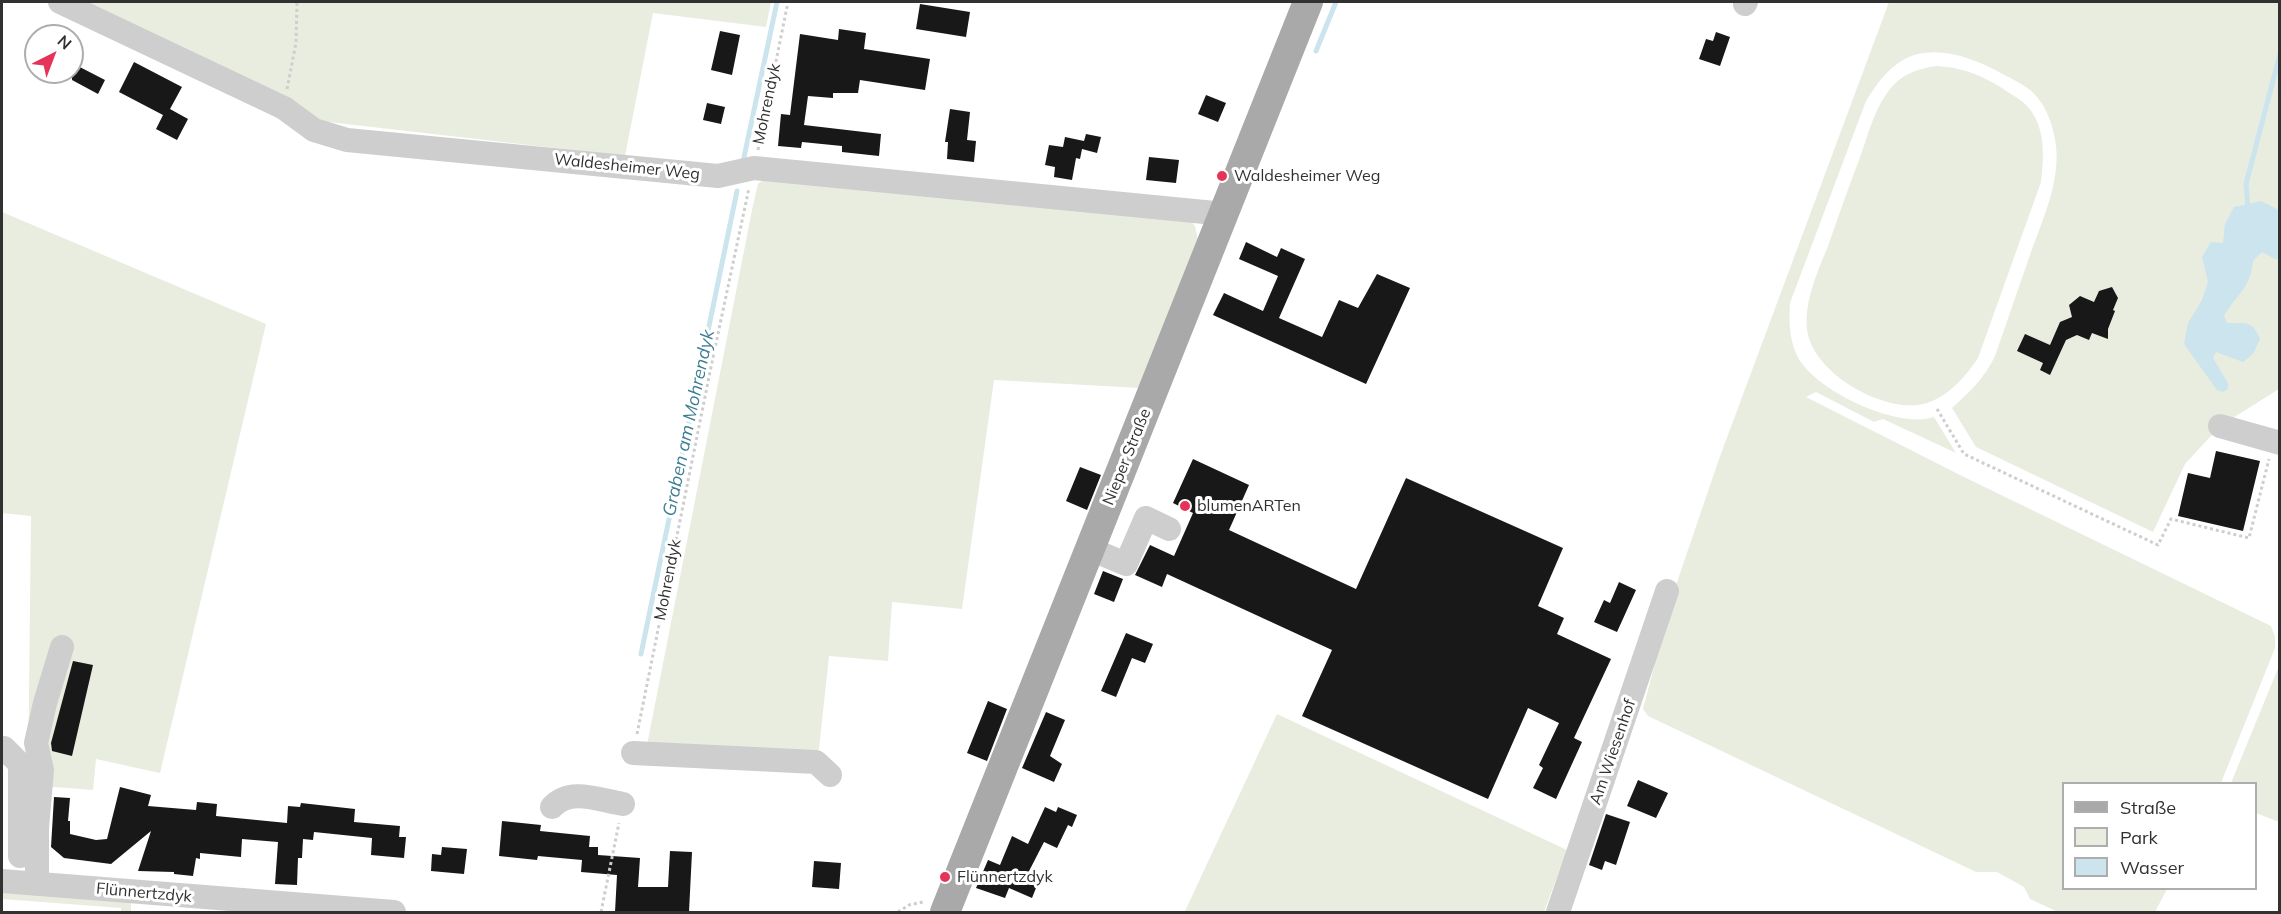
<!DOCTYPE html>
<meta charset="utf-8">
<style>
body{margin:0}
#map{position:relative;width:2281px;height:914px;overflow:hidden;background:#fff;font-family:Mulish,sans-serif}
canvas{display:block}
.frame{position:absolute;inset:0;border:3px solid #313131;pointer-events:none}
.legend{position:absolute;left:2062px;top:782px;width:195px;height:108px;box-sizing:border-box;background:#fff;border:2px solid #adadad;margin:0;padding:8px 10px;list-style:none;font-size:18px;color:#313131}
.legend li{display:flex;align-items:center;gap:12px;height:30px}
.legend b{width:30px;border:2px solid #adadad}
.north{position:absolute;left:24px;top:24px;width:60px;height:60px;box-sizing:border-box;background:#fff;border:2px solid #adadad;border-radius:50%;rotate:42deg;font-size:16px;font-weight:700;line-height:24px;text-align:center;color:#313131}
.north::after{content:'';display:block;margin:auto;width:21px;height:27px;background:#e63459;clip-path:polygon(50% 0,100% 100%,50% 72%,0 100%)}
</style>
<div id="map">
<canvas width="2281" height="914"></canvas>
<div class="frame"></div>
<ul class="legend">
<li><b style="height:8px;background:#a9a9a9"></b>Straße</li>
<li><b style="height:16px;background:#e9eddf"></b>Park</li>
<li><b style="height:16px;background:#cbe4ed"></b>Wasser</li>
</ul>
<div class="north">N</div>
</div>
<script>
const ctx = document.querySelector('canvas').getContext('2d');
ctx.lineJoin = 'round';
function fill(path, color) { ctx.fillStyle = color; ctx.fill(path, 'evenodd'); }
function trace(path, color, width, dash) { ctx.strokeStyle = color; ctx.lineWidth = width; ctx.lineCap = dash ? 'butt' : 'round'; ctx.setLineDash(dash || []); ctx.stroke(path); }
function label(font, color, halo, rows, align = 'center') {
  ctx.font = font + ' Mulish,sans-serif'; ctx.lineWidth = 6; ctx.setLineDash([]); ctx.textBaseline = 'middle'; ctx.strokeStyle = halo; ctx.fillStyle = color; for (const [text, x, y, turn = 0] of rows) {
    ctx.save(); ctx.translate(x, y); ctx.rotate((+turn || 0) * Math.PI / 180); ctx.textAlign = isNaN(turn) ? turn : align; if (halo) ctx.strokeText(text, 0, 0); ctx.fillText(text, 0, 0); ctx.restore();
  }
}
fill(new Path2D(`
 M71 2H771L766 27 653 13 625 156 311 120Z
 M1889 2H2279V389L2220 426 2185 464 2153 532 1976 447 1952 408C1970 392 1985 377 1995 356 2007 321 2019 287 2031 252 2043 219 2060 182 2056 146 2054 129 2048 109 2036 96 2031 89 2021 84 2014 80 1985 64 1949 45 1914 55 1891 63 1878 82 1866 101L1790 303C1789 320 1789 337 1796 353 1810 389 1898 430 1934 417L1956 453 1883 419 1874 422 1816 392 1806 397 1964 477 2271 626 2275 637V648L2221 783 2064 784V888L2167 889 2155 912H2058L2030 899 2024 887 1997 872H1976L1648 716 1643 709 1674 591 1719 459Z
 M1937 66C1963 68 1979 74 2002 88 2010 94 2021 99 2028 107 2046 128 2044 157 2041 182L1978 358C1966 376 1949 396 1927 403 1887 416 1811 373 1807 329 1804 301 1818 271 1828 246 1838 217 1848 189 1859 160 1867 139 1873 112 1887 93 1900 75 1915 69 1937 66Z
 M763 180 1189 219 1195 226 1198 240 1141 388 994 380 962 609 892 602 888 661 829 656 818 758 647 745 753 205 758 184Z
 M2 212 266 324 160 773 96 759 93 790 28 785 31 516 2 513Z
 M2279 666 2280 822H2279L2256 813V784L2231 783Z
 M1277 714 1567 850 1544 912 1185 911Z
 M2 891 131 901V912H121V908L2 899Z`), '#e9eddf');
fill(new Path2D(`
 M2261 201 2279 210V259H2275L2262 252 2253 261C2250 290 2237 293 2224 316L2227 323C2245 324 2252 319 2260 339L2253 354 2243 362 2216 352 2213 358 2228 383V389L2223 392 2217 390 2184 344 2188 323 2202 300 2208 282 2202 257 2211 242 2223 243 2225 224 2234 207Z`), '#cbe4ed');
trace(new Path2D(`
 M1316 51 1336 2
 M743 162 777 2
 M2248 209 2246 184 2280 54
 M641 654 737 191`), '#cbe4ed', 5);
fill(new Path2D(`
 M920 4 970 12 966 37 916 29Z
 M839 29 866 33 864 49 930 59 925 90 860 80 858 93H833V98L808 96 804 125 881 134 879 156 842 152V146L802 142 801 148 778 146 781 114 790 115 800 34 838 40Z
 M720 31 740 35 732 75 711 70Z
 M1716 32 1730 37 1720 66 1699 59 1706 39 1713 41Z
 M134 62 182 87 170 109 188 119 177 140 156 129 163 115 119 92Z
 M72 63 105 80 98 94 72 80Z
 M1206 95 1226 103 1218 122 1198 114Z
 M707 103 725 107 721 124 703 120Z
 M950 109 970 112 967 140 976 141 974 162 947 159 948 142H945Z
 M1086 134 1101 137 1097 153 1082 149 1080 159 1076 158 1072 180 1054 177 1055 167 1045 165 1049 145 1063 147 1065 137 1084 141Z
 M1149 157 1179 160 1176 183 1146 180Z
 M1246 242 1277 257 1281 248 1305 259 1279 318 1322 337 1339 300 1358 308 1377 274 1410 288 1366 384 1213 315 1224 293 1263 311 1278 276 1239 259Z
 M2112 287 2118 298 2113 310 2115 311 2108 329V339L2092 333 2089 340 2077 335 2066 340 2050 375 2040 370 2043 363 2017 351 2025 334 2050 345 2060 322 2072 317 2069 305 2080 296 2094 302 2099 291Z
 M2216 451 2260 461 2243 531 2178 516 2188 473 2210 478Z
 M1193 459 1249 485 1229 530 1356 589 1406 478 1563 548 1538 606 1564 618 1557 634 1611 659 1574 738 1582 742 1556 799 1533 788 1543 768 1539 765 1559 723 1528 708 1488 799 1302 716 1332 650 1167 574 1162 587 1135 575 1150 545 1174 556 1193 513 1173 503Z
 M1080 467 1101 475 1087 510 1066 501Z
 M1103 571 1123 579 1114 602 1094 594Z
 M1619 582 1636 590 1617 632 1594 622 1604 600 1610 603Z
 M1126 633 1153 644 1145 663 1132 658 1116 697 1101 691Z
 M73 661 93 665 72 756 52 751 51 743Z
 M988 701 1007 709 987 761 967 753Z
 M1046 712 1065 720 1050 756 1062 764 1054 782 1022 768Z
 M1638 780 1668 793 1656 818 1627 806Z
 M120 787 151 795 148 806 196 810 197 802 217 804 216 816 287 823 288 806 300 807 301 803 355 809 354 822 400 826 399 837H406L404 858 371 855 372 838 314 832 313 840 303 839 302 858H298L297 885 275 884 278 842 242 839 241 857 200 853V859L196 858 193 876 174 874V872L138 871 151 831 111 864 64 858 51 847 54 797 70 798 68 821H70V834L96 840 107 839Z
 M1045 807 1056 812 1058 807 1077 815 1072 827 1068 825 1057 848 1044 842 1026 877 1038 883 1032 898 1009 888 1005 898 976 888 988 860 1000 865 1012 836 1028 844Z
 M1606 814 1630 822 1616 865 1605 861 1602 870 1589 865Z
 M502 821 541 825 540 831 590 836 589 847H598V855L640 858 638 887H668L670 851 692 852 689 912H615L617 875 581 872 582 860 538 856 537 860 499 856Z
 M442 847 467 849 464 874 431 871 432 854 441 855Z
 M814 861 841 863 839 889 812 887Z`), '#181818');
trace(new Path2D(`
 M287 89 296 43 297 2
 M758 150 788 2
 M1937 409 1964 454 2158 545 2171 519 2249 538 2269 459
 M637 734 712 362 749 188
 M601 912 619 823
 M898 912 909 905 923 902`), '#cecece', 3, [3, 3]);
trace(new Path2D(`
 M60 2 284 108 314 130 347 140 718 176 754 168 1225 214
 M1745 4 1746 2
 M2220 426 2280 443
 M1090 549 1126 564 1146 518 1169 529
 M4 748 20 764V856
 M633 753 816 762 830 775
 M552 807C570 787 599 800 623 804
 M2 881 394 912
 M37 884V828L42 770 36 743 45 703 62 647
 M1558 912 1667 591`), '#cecece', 24);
trace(new Path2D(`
 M945 912 1308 2`), '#a9a9a9', 30);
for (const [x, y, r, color] of [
 [1222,176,6,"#e63459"],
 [1185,506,6,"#e63459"],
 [945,877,6,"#e63459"]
]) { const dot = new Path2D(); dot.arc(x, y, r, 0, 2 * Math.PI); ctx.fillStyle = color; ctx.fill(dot); trace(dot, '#fff', 2); }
label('16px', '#313131', '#fff', [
 ["Mohrendyk",767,104,-78],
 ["Waldesheimer Weg",627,167,6],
 ["Nieper Straße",1127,457,-68],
 ["Mohrendyk",668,580,-79],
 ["Am Wiesenhof",1613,752,-71],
 ["Flünnertzdyk",144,893,5]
]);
label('16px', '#313131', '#fff', [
 ["Waldesheimer Weg",1234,176],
 ["blumenARTen",1197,506],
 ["Flünnertzdyk",957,877]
], 'left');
label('italic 18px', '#3d7e94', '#fff', [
 ["Graben am Mohrendyk",689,423,-78]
]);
</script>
